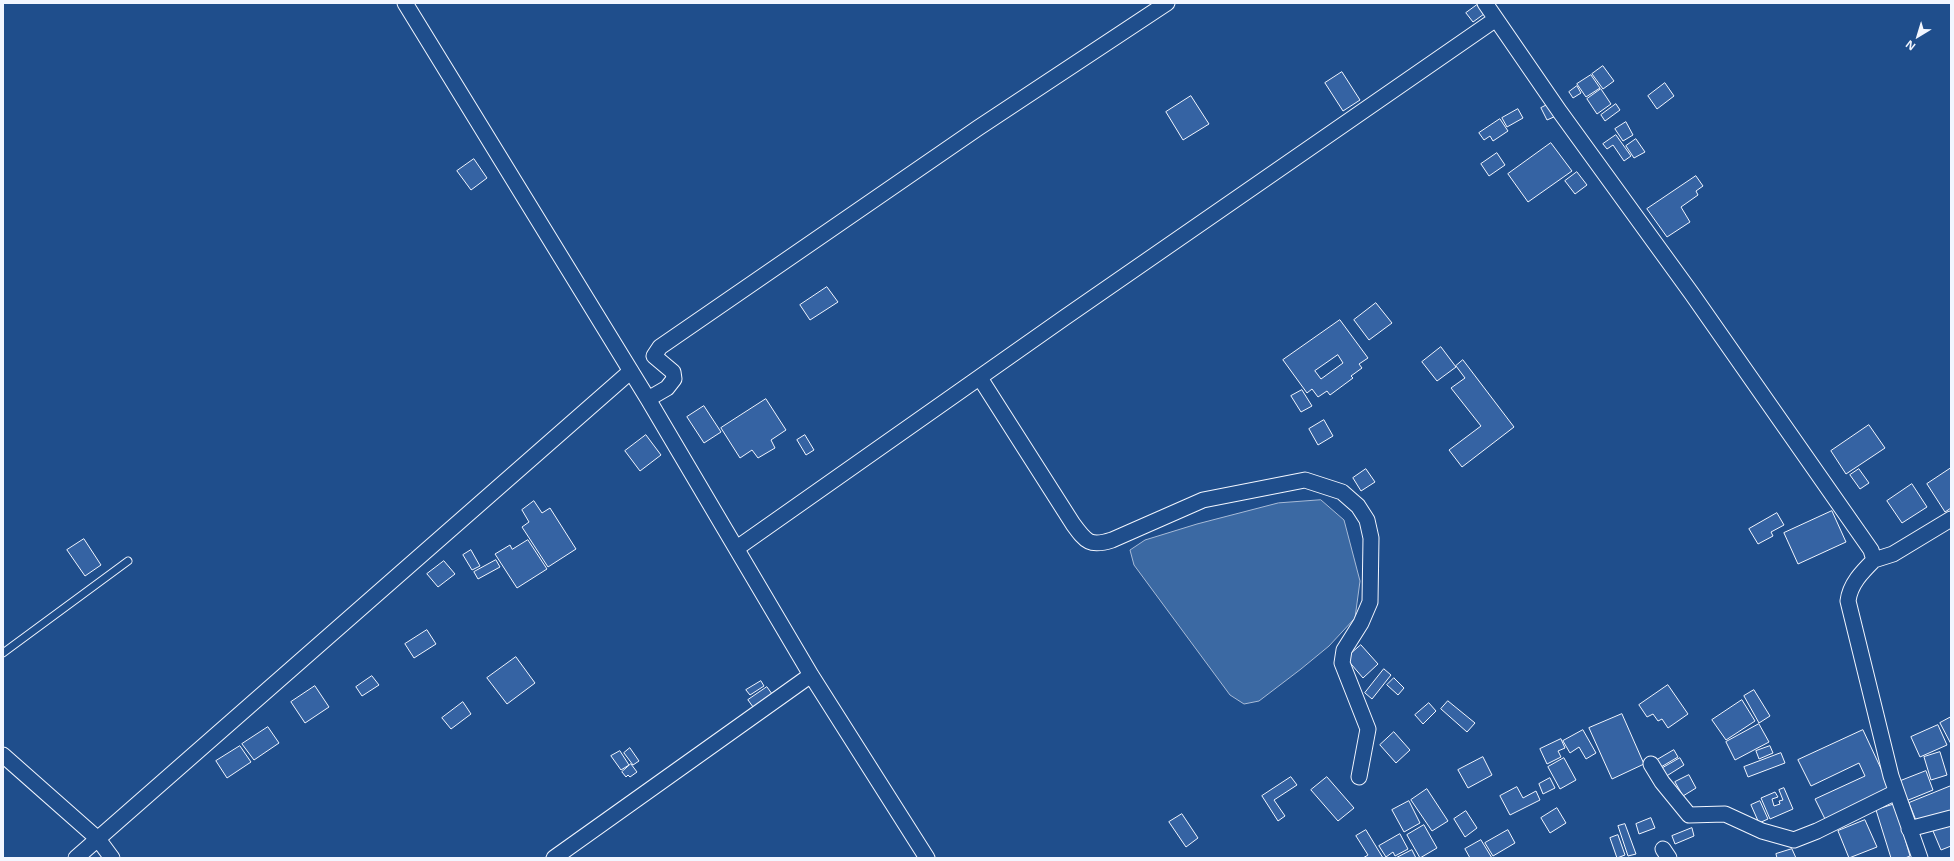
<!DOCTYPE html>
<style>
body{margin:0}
#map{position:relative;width:1954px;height:861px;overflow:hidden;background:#1f4e8c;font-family:"Noto Sans",sans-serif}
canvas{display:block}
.frame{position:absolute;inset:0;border:4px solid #f2f6ff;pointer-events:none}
.north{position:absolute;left:1898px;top:16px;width:40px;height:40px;-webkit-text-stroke:3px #1f4e8c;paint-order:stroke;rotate:218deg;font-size:11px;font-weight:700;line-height:16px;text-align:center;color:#f2f6ff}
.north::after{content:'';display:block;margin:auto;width:14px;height:18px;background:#f2f6ff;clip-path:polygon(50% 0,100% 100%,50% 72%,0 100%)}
</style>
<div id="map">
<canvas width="1954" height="861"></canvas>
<div class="frame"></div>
<div class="north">N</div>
</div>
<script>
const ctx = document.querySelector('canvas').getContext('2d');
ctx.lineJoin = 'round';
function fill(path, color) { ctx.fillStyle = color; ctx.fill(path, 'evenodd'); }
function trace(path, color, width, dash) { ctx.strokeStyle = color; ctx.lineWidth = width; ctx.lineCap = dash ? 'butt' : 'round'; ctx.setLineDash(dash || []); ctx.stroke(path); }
const water = new Path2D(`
 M1321 500 1344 520 1360 581 1355 618 1329 646 1301 669 1259 701 1244 704 1230 695 1134 565 1130 550 1145 540 1197 524 1278 503Z`);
fill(water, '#3b69a3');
trace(water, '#a8bbd7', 1);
const building = new Path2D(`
 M1477 5 1484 14 1473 22 1466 13Z
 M1603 66 1614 81 1603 89 1592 74Z
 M1342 72 1360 100 1343 111 1325 83Z
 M1591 75 1600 88 1586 97 1577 84Z
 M1665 83 1674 96 1657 109 1648 96Z
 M1577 86 1581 93 1573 98 1569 92Z
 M1601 89 1611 104 1597 114 1587 99Z
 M1191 96 1209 124 1183 140 1166 112Z
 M1549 104 1556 116 1547 120 1541 108Z
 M1616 104 1620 110 1605 121 1601 115Z
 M1518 109 1523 118 1507 127 1502 118Z
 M1500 119 1508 131 1493 141 1490 136 1484 140 1479 133Z
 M1626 122 1633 135 1623 141 1615 129Z
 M1616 135 1631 156 1624 161 1613 145 1607 149 1603 144Z
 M1636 139 1645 152 1634 158 1626 146Z
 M1551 143 1572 171 1528 202 1508 174Z
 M1497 153 1505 165 1489 176 1481 164Z
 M474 159 487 178 471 190 457 171Z
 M1577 172 1587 185 1575 194 1565 181Z
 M1696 176 1703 186 1696 191 1698 195 1681 207 1690 222 1667 237 1647 209Z
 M827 287 838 302 810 320 800 305Z
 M1376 303 1392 323 1369 340 1354 320Z
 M1340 320 1368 358 1359 364 1362 368 1351 376 1353 378 1330 395 1327 391 1318 397 1312 389 1307 393 1283 360ZM1338 355 1343 363 1321 379 1315 371Z
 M1441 347 1456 367 1437 381 1422 362Z
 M1463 360 1514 427 1462 467 1449 450 1481 426 1451 388 1465 378 1456 366Z
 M1302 390 1312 406 1301 412 1291 396Z
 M766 399 786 430 771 440 775 448 758 458 752 450 740 458 721 428Z
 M704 406 721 432 704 443 687 417Z
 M1324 420 1333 436 1318 445 1309 429Z
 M1869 425 1885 448 1846 474 1831 451Z
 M646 435 661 455 640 471 625 451Z
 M805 435 814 450 806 455 797 440Z
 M1951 468V508L1945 512 1927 484Z
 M1366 469 1375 482 1361 491 1353 478Z
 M1859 469 1869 483 1860 489 1850 475Z
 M1912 484 1927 507 1902 523 1887 501Z
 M534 501 542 513 550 508 576 549 548 567 522 527 529 522 522 510Z
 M1832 511 1846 542 1798 564 1784 533Z
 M1777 513 1784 525 1771 532 1773 536 1758 544 1749 529Z
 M84 539 101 565 85 576 67 550Z
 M528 540 547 569 517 588 495 554 510 545 512 549Z
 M471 550 480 566 472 570 463 555Z
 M496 560 500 567 478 579 474 572Z
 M444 561 455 574 438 587 427 574Z
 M427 630 436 644 414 658 405 644Z
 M1361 645 1378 664 1363 678 1346 658Z
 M516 657 535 683 507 704 487 678Z
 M1384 669 1391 675 1372 699 1365 693Z
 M372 676 379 685 362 696 356 687Z
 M1394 678 1404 688 1398 695 1387 685Z
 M761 681 764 686 750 695 746 690Z
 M1668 685 1688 714 1668 728 1662 719 1658 721 1653 714 1647 717 1639 705Z
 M315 686 329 707 305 723 291 702Z
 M767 687 775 698 756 711 748 700Z
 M1754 690 1770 716 1759 723 1744 696Z
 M1742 700 1755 721 1726 740 1712 720Z
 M1448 701 1475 723 1467 732 1441 709Z
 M463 702 471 714 451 729 442 718Z
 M1429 703 1436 711 1423 724 1415 715Z
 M1622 714 1644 764 1612 779 1589 728Z
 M1951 717V744L1940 723Z
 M1759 724 1769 742 1735 760 1726 742Z
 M1938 725 1947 745 1920 757 1911 737Z
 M268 727 279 743 254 760 242 744Z
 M1583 730 1596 753 1586 759 1579 747 1570 753 1563 741Z
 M1863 730 1890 788 1825 819 1815 799 1865 776 1859 763 1811 786 1798 760Z
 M1394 732 1410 750 1396 763 1380 745Z
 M1561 739 1565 748 1558 751 1561 757 1547 764 1540 749Z
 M240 746 251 762 227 778 216 761Z
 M1770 746 1773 753 1759 759 1756 751Z
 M630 748 639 761 633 765 624 753Z
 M1674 750 1678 757 1661 767 1657 760Z
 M620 751 629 765 621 770 611 756Z
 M1940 752 1947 775 1931 780 1924 757Z
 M1781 753 1785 763 1748 777 1744 767Z
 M1483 757 1492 775 1468 788 1458 770Z
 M1564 758 1576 780 1560 789 1548 767Z
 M1680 758 1684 765 1665 777 1661 769Z
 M631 764 637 772 630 777 628 775 626 777 622 772Z
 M1926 771 1933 790 1906 801 1898 782Z
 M1689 775 1696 788 1683 796 1675 782Z
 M1291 777 1297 785 1274 800 1285 816 1278 821 1262 796Z
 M1327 777 1354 808 1338 821 1311 790Z
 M1550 778 1555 788 1543 794 1539 784Z
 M1951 786V814L1917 823 1909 803Z
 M1517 787 1523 798 1536 791 1540 800 1510 815 1500 796Z
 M1784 788 1793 809 1770 819 1761 798 1775 792 1778 797 1772 799 1774 806 1780 804 1779 801 1783 800 1779 790Z
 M1427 789 1448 821 1432 831 1411 800Z
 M1409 801 1420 823 1404 832 1392 810Z
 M1760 801 1768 819 1759 823 1751 805Z
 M1895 804 1910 856 1905 858H1891L1876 810Z
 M1557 808 1566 823 1550 833 1541 818Z
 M1466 811 1477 828 1465 837 1454 819Z
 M1182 814 1198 838 1186 847 1169 822Z
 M1651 818 1655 828 1639 834 1636 824Z
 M1865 820 1877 847 1849 858 1838 831Z
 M1951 823V846L1941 850 1933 831Z
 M1625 824 1636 854 1628 856 1618 826Z
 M1424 825 1437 848 1420 858 1407 835Z
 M1692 828 1694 836 1675 844 1672 836Z
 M1366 830 1383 858H1363L1368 855 1356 836Z
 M1508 830 1515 843 1493 856 1485 843Z
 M1400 834 1408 849 1395 856 1393 852 1386 857 1379 846Z
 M1618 835 1625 855 1617 858 1610 838Z
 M1481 840 1492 858H1470L1465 849Z
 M1792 849 1796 858H1777L1776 854Z
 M1412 850 1416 858H1396Z`);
fill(building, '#3563a3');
trace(building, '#f2f6ff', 1);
const lane = new Path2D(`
 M3 653 128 561`);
const street = new Path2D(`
 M405 3 648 399 811 675 927 858
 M1485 3 1560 112 1692 294 1871 550 1874 560 1893 554 1951 519
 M980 378 1073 524C1086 542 1090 547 1112 540L1203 500 1305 480 1342 492 1358 506 1367 520 1371 538 1370 602 1361 623 1344 650 1342 663 1368 729 1359 777
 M648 399 667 388 674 379 673 372 654 356 660 347 978 128 1167 3
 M737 548 1064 318 1496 19
 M1874 560C1862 572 1850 584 1848 601L1891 776 1920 858
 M3 755 98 839 112 858
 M1651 764 1662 782 1689 815 1725 814 1762 831 1794 840 1817 831 1896 792
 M1909 829 1951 818
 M1663 849 1669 858
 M76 858 631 371
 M554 858 811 675`);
trace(lane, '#f2f6ff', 9);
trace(street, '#f2f6ff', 17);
trace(lane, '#1f4e8c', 7);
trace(street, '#1f4e8c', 15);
</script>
